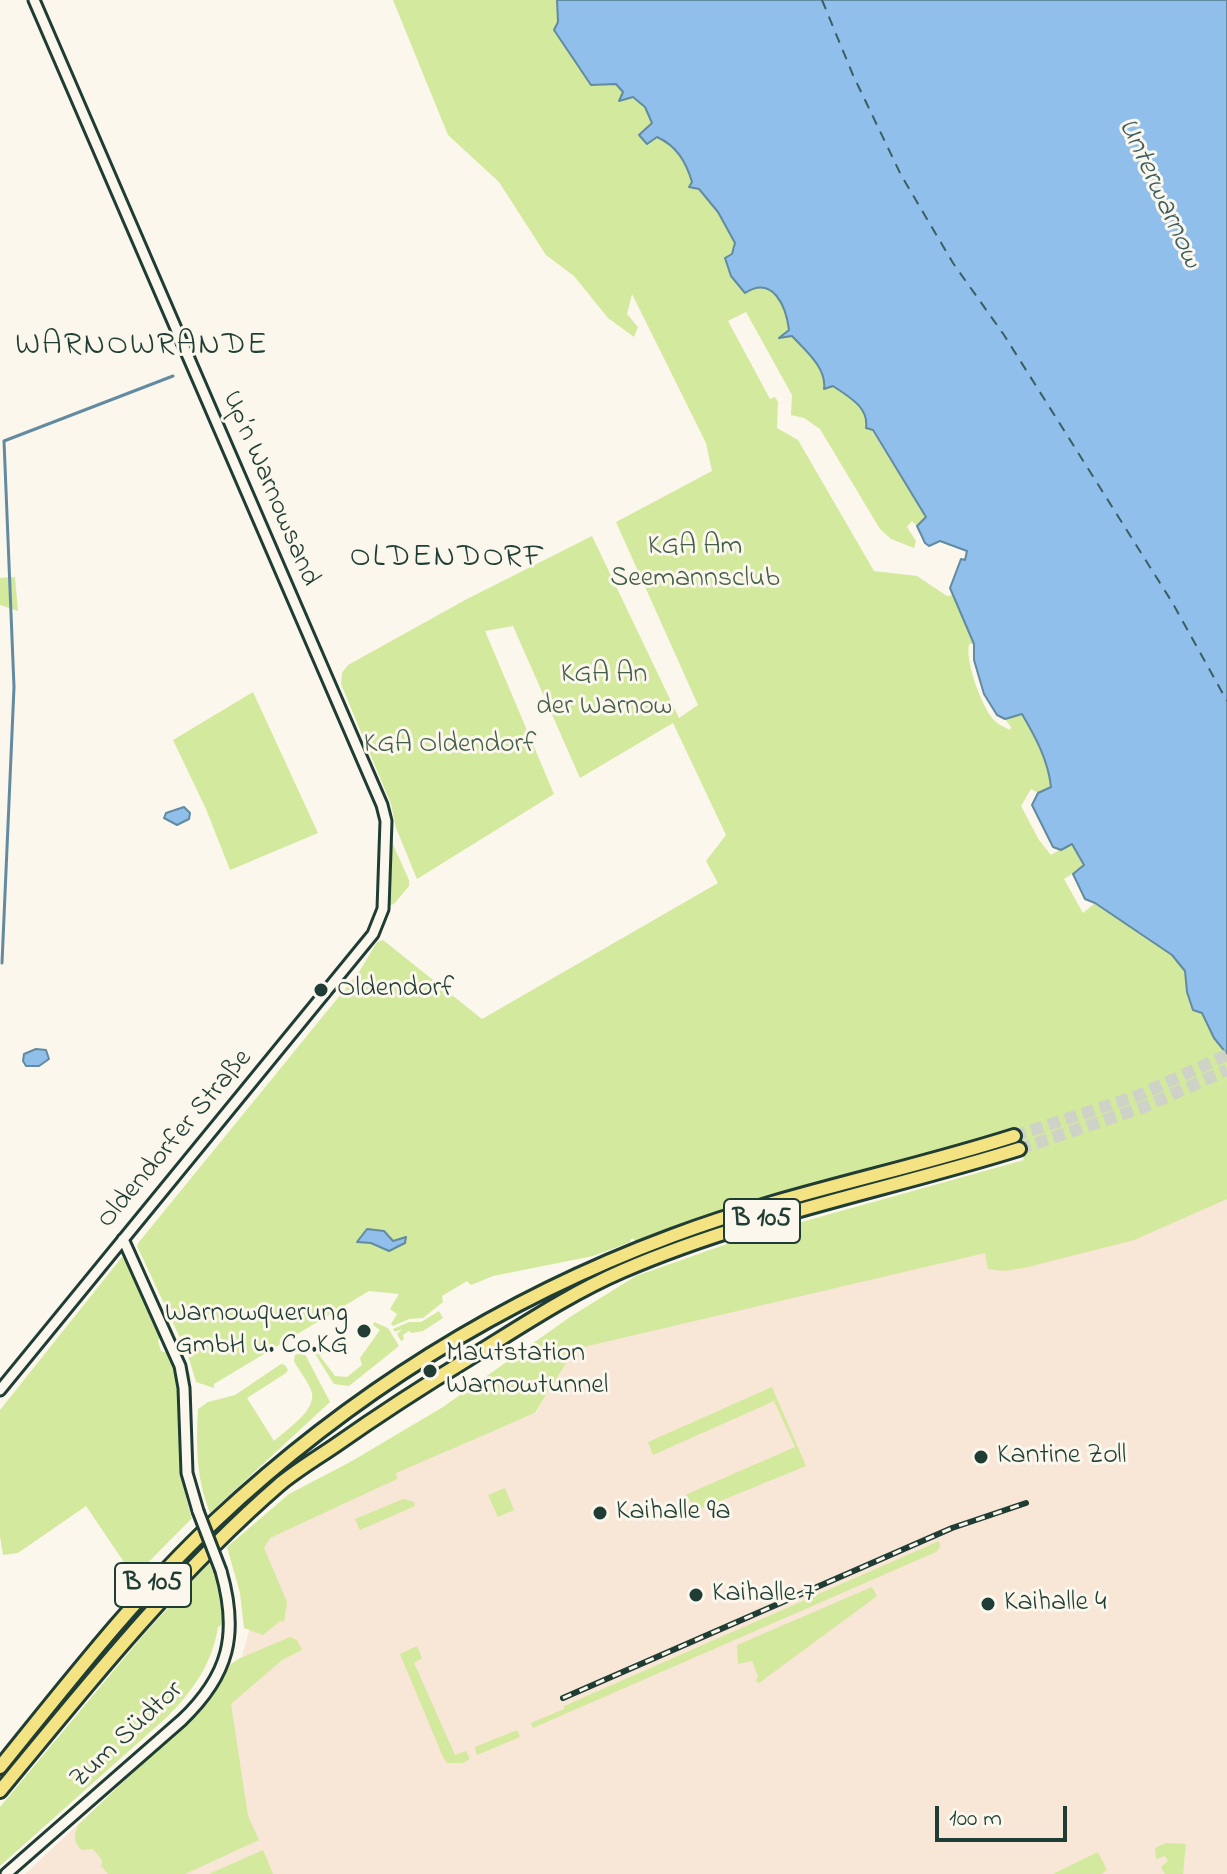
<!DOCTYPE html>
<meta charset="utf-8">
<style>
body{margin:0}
#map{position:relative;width:1227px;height:1874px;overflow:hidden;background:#fbf7ec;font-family:"Indie Flower",sans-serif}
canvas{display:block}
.scale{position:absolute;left:935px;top:1806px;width:132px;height:36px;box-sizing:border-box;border:4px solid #1f3d34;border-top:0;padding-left:10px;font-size:24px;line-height:28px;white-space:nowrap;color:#1f3d34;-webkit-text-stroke:6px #fbf7ec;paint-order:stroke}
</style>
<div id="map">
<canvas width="1227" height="1874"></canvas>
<div class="scale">100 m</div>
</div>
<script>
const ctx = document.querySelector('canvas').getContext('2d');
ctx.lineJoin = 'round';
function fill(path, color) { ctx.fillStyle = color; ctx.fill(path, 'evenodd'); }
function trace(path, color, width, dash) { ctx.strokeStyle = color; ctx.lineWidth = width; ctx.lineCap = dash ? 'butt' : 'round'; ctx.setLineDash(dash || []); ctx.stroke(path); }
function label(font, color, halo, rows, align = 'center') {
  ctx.font = font + ' "Indie Flower",sans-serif'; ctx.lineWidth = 6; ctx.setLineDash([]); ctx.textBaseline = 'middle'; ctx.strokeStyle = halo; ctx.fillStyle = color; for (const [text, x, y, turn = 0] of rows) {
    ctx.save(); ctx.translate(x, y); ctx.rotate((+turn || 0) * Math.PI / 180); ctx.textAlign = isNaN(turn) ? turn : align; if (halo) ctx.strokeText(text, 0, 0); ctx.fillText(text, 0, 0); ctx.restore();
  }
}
fill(new Path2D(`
 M1227 1198V1874H25L212 1700 241 1660 251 1624 240 1560 268 1537 394 1472 536 1413 575 1348 633 1331Z`), '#f8e6d6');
fill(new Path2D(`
 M393 0H557L558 23 554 30 591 84 616 83 623 92 620 101 633 97 645 107 652 123 639 134 657 137 671 144 686 165 692 183 718 212 735 243 732 254 745 293C773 275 786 306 789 330L781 337 792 336 817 364 825 381 861 406 867 423 926 517 917 526 912 521 907 527 916 541 914 548 891 539 880 529 820 429 804 418 791 415 792 395 746 312 728 321 770 399 775 397 778 402 777 428 798 440 874 571 917 576 947 596 953 595 974 644H969C965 661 981 705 993 719 997 724 1004 727 1010 730L1011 727 1005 719 1022 714C1035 738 1048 760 1051 787L1038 793 1031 789 1021 806 1039 840 1051 855 1071 843 1084 866 1064 879 1083 913 1095 903 1172 955 1185 971 1187 992 1202 1013 1214 1038 1227 1054V1199L1134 1240 1024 1268 1003 1271 988 1269 985 1253 575 1349 535 1413 396 1473 397 1479 270 1538 264 1548 287 1602 284 1622 280 1621 263 1635 244 1628 240 1593 227 1547 289 1494 352 1461 443 1407 570 1317 636 1276 744 1238 1024 1160 1011 1128 970 1141 961 1147 885 1170 875 1168 758 1199 635 1241 633 1238 630 1240 631 1242 593 1256 493 1276 471 1285 467 1281 442 1296 443 1302 423 1318 409 1319 393 1326 391 1324 397 1314 390 1309 399 1294 369 1291 214 1384V1388L196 1382 188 1355 137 1246 139 1242 359 972 377 942 383 940 482 1019 718 883 706 861 726 835 673 723 580 778 513 626 485 631 554 794 417 879 396 828 391 804 341 684 342 673 348 665 467 599 592 536 679 718 698 705 616 522 712 471 706 443 632 294 627 314 638 327 634 337 608 318 574 276 546 255 499 182 448 135Z
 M15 577 18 611 0 605V578Z
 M253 692 318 833 230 870 206 809 173 740Z
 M391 840 409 880V886L394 904 388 906Z
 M134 1248 179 1344 193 1384Z
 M122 1257 127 1258 161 1334 158 1341 161 1351 168 1353C189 1406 172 1465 192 1518L134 1577 86 1506 18 1553 3 1555 0 1536V1410Z
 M439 1311 443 1318 423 1331 412 1333 409 1331 403 1335 404 1339 401 1341 397 1334 402 1329 395 1332 393 1329 409 1322H421Z
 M374 1322 388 1328 399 1346 349 1386 334 1384 312 1349V1345L316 1344 325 1352 320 1356 335 1376 347 1377 362 1365 360 1358 380 1330 373 1325Z
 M301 1353 306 1356 330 1402 210 1513C196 1477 196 1446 198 1409L208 1402 235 1395 281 1364 285 1365 288 1370 286 1373 247 1398 274 1441C287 1429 319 1409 311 1390 307 1380 299 1371 294 1361L295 1355Z
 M772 1387 806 1466 698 1510 685 1495 795 1447 774 1401 653 1455 648 1442Z
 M505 1488 514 1510 498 1517 488 1495Z
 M403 1499 414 1502 415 1506 360 1530 355 1519Z
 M939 1541 940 1547 936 1552 533 1728 531 1723 564 1709V1706Z
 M209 1563 219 1584 223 1624 218 1627C212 1664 193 1691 167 1717L0 1866V1807L145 1633Z
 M872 1587 877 1596 759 1683 756 1681 758 1676 752 1661 738 1664 737 1645Z
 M290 1637 297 1640 302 1650 282 1660 231 1704 248 1816 259 1840 185 1874H108L101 1866 102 1860 93 1849 82 1850C73 1843 74 1835 78 1825L208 1701 230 1665 238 1659Z
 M417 1646 422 1658 414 1663 455 1755 466 1751 470 1759 462 1763H447L443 1757 400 1654Z
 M517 1730 520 1737 477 1755 475 1747Z
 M1166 1843 1186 1844 1183 1874H1165L1161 1867 1168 1861 1165 1856 1156 1859 1155 1848Z
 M263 1850 273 1874H209Z
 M1098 1852 1107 1870 1101 1874H1053Z`), '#d3e99d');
const water = new Path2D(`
 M557 0H1227V1054L1214 1038 1202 1013 1193 1010 1187 992 1185 971 1172 955 1095 903 1085 899 1073 874 1084 865 1072 844 1061 850 1053 847 1032 805 1038 793 1051 787C1048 760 1036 738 1022 714L1005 719 997 715 984 694 974 660V644L950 588 961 559 965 560 967 551 940 541 929 546 925 543 917 526 926 517 873 430 866 428C869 407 849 397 833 386L824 389C827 368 805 350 792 336L779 338 789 330C786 306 773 275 745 293L731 276 725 258 732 254 735 243 718 212 699 189 689 187 692 182C686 162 677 146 657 137L647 144 639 135 652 123 645 107 633 97 619 101 623 92 616 84 591 85 554 30 558 22Z
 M184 807 190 813 189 819 177 825 164 818 166 813Z
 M36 1049 46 1050 49 1059 39 1066H26L23 1061 24 1054Z
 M367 1229 384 1231 393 1241 406 1237 405 1243 389 1251 371 1243 357 1242Z`);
fill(water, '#8fbfea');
trace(water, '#628ba1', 2);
trace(new Path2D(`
 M2 963 14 687 4 441 173 376`), '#628ba1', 3);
trace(new Path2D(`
 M822 0 853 75 901 175 953 263 1004 335 1172 602 1227 701`), '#3b5e62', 2, [10, 8]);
trace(new Path2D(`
 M1014 1136 1137 1096 1227 1055
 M1019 1149 1144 1107 1227 1070`), '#cfd2c7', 12, [12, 6]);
const tertiary = new Path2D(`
 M123 1239 180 1366 184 1388 187 1473 198 1511
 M0 1390 373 934 383 909 386 821 382 805 34 0
 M6 1874 182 1720C229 1675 239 1634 221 1571`);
const trunk = new Path2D(`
 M0 1767C68 1683 136 1595 215 1521 348 1396 500 1300 672 1236 783 1194 901 1172 1014 1136
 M0 1791C88 1684 175 1575 280 1484 297 1470 317 1458 336 1445 380 1414 425 1385 471 1357 520 1327 569 1294 622 1271 749 1216 887 1190 1019 1149`);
trace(tertiary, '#1f3d34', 15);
trace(trunk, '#1f3d34', 18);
trace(tertiary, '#fbf7ec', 9);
trace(trunk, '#f4e382', 12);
const rail = new Path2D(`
 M563 1698 952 1528 1026 1503`);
trace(rail, '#1f3d34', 6);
trace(rail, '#fbf7ec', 3, [9]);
const tertiaryBridge = new Path2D(`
 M198 1511 221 1571`);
trace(tertiaryBridge, '#1f3d34', 15, []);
trace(tertiaryBridge, '#fbf7ec', 9);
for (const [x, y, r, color] of [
 [321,990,8,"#1f3d34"],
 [364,1331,8,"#1f3d34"],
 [430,1371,8,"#1f3d34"],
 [981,1457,8,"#1f3d34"],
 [600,1513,8,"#1f3d34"],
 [696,1595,8,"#1f3d34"],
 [988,1604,8,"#1f3d34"]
]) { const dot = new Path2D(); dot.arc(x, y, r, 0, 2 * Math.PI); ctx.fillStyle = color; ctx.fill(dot); trace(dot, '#fbf7ec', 3); }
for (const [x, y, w] of [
 [762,1221,76],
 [153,1585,76]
]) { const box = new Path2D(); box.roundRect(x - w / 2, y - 22, w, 44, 6); ctx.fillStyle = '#fbf7ec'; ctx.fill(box); trace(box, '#1f3d34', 2); }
label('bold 26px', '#1f3d34', null, [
 ["B 105",762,1221],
 ["B 105",153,1585]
]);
label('28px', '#1f3d34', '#fbf7ec', [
 ["Up’n Warnowsand",269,489,67],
 ["Oldendorfer Straße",176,1140,-50],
 ["Zum Südtor",128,1736,-43]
]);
label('28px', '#435f49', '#fbf7ec', [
 ["KGA Am",695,548],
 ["Seemannsclub",695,580],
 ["KGA An",604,676],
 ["der Warnow",604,708],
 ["KGA Oldendorf",450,746]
]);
label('28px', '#1f3d34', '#fbf7ec', [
 ["Oldendorf",337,990],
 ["Warnowquerung",348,1315,"right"],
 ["GmbH u. Co.KG",348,1347,"right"],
 ["Mautstation",446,1355],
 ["Warnowtunnel",446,1387],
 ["Kantine Zoll",997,1457],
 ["Kaihalle 9a",616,1513],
 ["Kaihalle 7",712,1595],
 ["Kaihalle 4",1004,1604]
], 'left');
label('italic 30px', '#3b5e62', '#fbf7ec', [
 ["Unterwarnow",1158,194,65]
]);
ctx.letterSpacing = '2px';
label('32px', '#1f3d34', '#fbf7ec', [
 ["WARNOWRANDE",142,348],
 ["OLDENDORF",448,560]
]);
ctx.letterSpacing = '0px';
</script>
